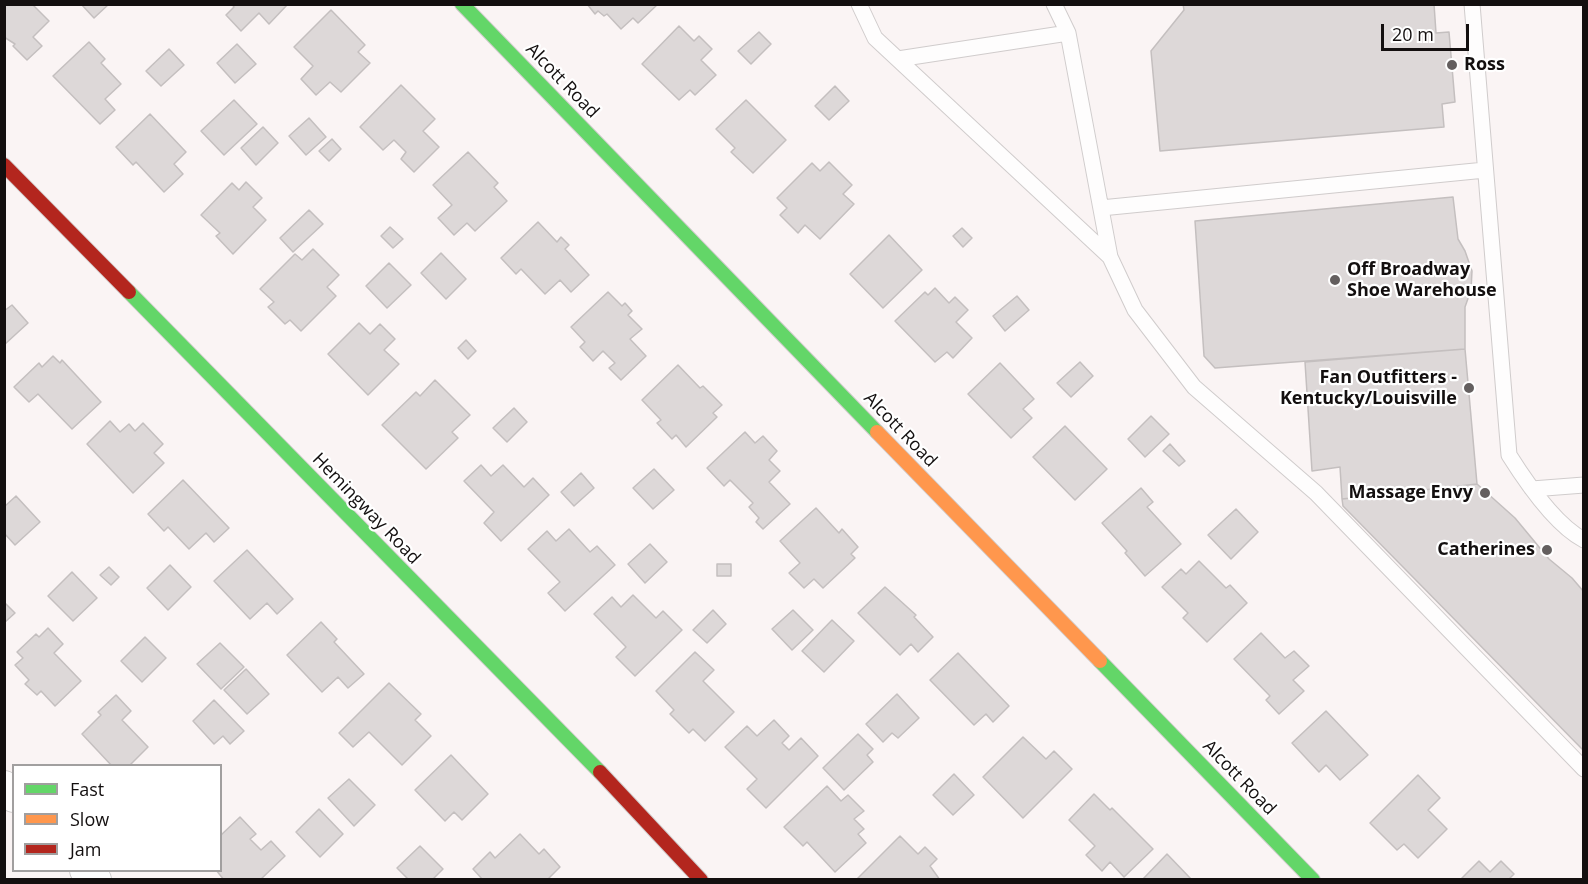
<!DOCTYPE html>
<style>
body{margin:0}
#map{position:relative;width:1588px;height:884px;overflow:hidden;background:#faf4f4;font-family:"Open Sans",sans-serif}
canvas{display:block}
.frame{position:absolute;inset:0;border:6px solid #130f0f;pointer-events:none}
.legend{position:absolute;left:12px;top:764px;width:210px;height:108px;box-sizing:border-box;background:#fff;border:2px solid #a19f9f;margin:0;padding:8px 10px;list-style:none;font-size:18px;color:#130f0f}
.legend li{display:flex;align-items:center;gap:12px;height:30px}
.legend b{width:30px;border:2px solid #a19f9f}
.scale{position:absolute;left:1381px;top:24px;width:88px;height:27px;box-sizing:border-box;border:3px solid #130f0f;border-top:0;padding-left:8px;font-size:18px;line-height:21px;white-space:nowrap;color:#130f0f;-webkit-text-stroke:4px #fff;paint-order:stroke}
</style>
<div id="map">
<canvas width="1588" height="884"></canvas>
<div class="frame"></div>
<ul class="legend">
<li><b style="height:8px;background:#63d668"></b>Fast</li>
<li><b style="height:8px;background:#ff974d"></b>Slow</li>
<li><b style="height:8px;background:#b3261e"></b>Jam</li>
</ul>
<div class="scale">20 m</div>
</div>
<script>
const ctx = document.querySelector('canvas').getContext('2d');
ctx.lineJoin = 'round';
function fill(path, color) { ctx.fillStyle = color; ctx.fill(path, 'evenodd'); }
function trace(path, color, width, dash) { ctx.strokeStyle = color; ctx.lineWidth = width; ctx.lineCap = dash ? 'butt' : 'round'; ctx.setLineDash(dash || []); ctx.stroke(path); }
function label(font, color, halo, rows, align = 'center') {
  ctx.font = font + ' "Open Sans",sans-serif'; ctx.lineWidth = 4.5; ctx.setLineDash([]); ctx.textBaseline = 'middle'; ctx.strokeStyle = halo; ctx.fillStyle = color; for (const [text, x, y, turn = 0] of rows) {
    ctx.save(); ctx.translate(x, y); ctx.rotate((+turn || 0) * Math.PI / 180); ctx.textAlign = isNaN(turn) ? turn : align; if (halo) ctx.strokeText(text, 0, 0); ctx.fillText(text, 0, 0); ctx.restore();
  }
}
const building = new Path2D(`
 M4 4H32L49 21 33 37 42 46 27 60 13 46 15 44 4 37Z
 M81 4H109L94 18Z
 M232 4H288L269 24 259 13 241 31 226 15 234 7Z
 M587 4H658L638 23 633 18 621 29 607 14 604 16 598 11 595 14Z
 M1183 4H1434L1436 33 1449 32 1455 102 1442 104 1444 127 1160 151 1151 51 1184 10Z
 M331 10 365 45 358 52 370 63 341 92 330 82 316 95 301 79 313 66 294 47Z
 M679 26 694 41 699 36 712 49 701 60 716 75 695 95 690 90 679 100 642 64Z
 M759 32 771 44 751 64 738 51Z
 M89 42 105 59 101 63 121 84 105 99 115 110 100 124 53 76Z
 M237 44 256 64 235 83 217 63Z
 M169 49 184 65 161 86 146 71Z
 M401 85 435 119 423 131 439 147 414 172 401 159 406 152 394 140 383 150 360 127Z
 M835 86 849 101 829 120 815 106Z
 M234 100 257 124 224 155 201 131Z
 M746 100 786 140 753 173 731 152 735 148 716 129Z
 M150 114 186 152 174 164 183 174 164 192 136 162 133 165 116 147Z
 M309 118 326 137 306 155 289 136Z
 M263 127 278 143 256 165 241 148Z
 M332 139 341 149 329 161 319 151Z
 M468 152 498 183 494 187 507 201 475 231 467 223 454 235 438 218 452 205 433 185Z
 M829 162 852 185 843 194 854 204 820 239 805 225 798 233 780 215 787 208 777 198 812 163 820 171Z
 M246 182 262 198 253 207 266 220 233 254 216 236 220 233 201 215 232 183 239 190Z
 M1453 197 1458 239 1465 251 1472 271 1471 290 1465 307V349L1215 368 1204 356 1195 221Z
 M309 210 323 224 293 252 280 238Z
 M538 222 557 242 561 237 569 245 565 249 589 275 571 292 560 280 545 294 521 269 516 274 501 258Z
 M390 227 403 239 393 248 381 236Z
 M962 228 972 238 963 247 953 236Z
 M889 235 922 270 883 308 850 274Z
 M313 249 339 275 327 287 336 296 301 331 290 320 285 324 268 307 274 302 260 289 295 254 302 260Z
 M441 253 466 279 446 299 421 273Z
 M389 263 411 285 387 308 366 286Z
 M935 288 949 303 955 297 968 310 956 322 972 338 953 358 947 352 935 362 895 321 925 292 928 295Z
 M608 292 622 306 625 303 632 311 628 315 642 329 630 339 646 356 621 380 609 368 615 363 603 351 593 361 580 347 585 342 571 327Z
 M1017 296 1029 310 1005 331 993 316Z
 M12 305 28 323 4 345V311Z
 M359 323 370 334 380 324 395 339 384 350 399 364 368 395 328 354Z
 M466 340 476 351 468 359 458 348Z
 M1465 349 1477 484 1342 499 1340 467 1312 471 1305 362Z
 M53 356 60 363 62 360 101 402 72 429 38 394 29 402 14 387 39 363 42 367Z
 M1080 362 1093 376 1071 397 1057 383Z
 M1000 363 1034 399 1023 409 1032 418 1011 438 968 394Z
 M678 365 700 388 703 386 722 405 713 413 717 417 686 447 676 435 672 439 657 423 661 420 642 400Z
 M435 380 470 415 452 432 458 438 426 469 382 425 416 392 420 396Z
 M514 408 527 422 507 442 493 428Z
 M1151 416 1169 434 1145 457 1128 439Z
 M110 421 120 432 129 424 135 431 143 423 163 444 154 453 164 463 133 493 87 444Z
 M1065 426 1107 469 1075 500 1033 457Z
 M745 432 755 443 763 436 777 451 769 460 780 471 769 482 790 504 763 529 756 522 759 518 749 507 753 503 730 480 724 486 707 468Z
 M1170 444 1185 461 1179 466 1163 451Z
 M481 465 491 476 503 465 524 487 533 478 549 495 501 541 484 523 494 512 464 481Z
 M654 469 674 490 653 509 633 488Z
 M581 473 594 488 574 506 561 492Z
 M183 480 229 528 214 542 206 533 189 549 168 527 164 531 148 514Z
 M1477 484 1515 518 1549 559 1572 578 1584 592V751L1343 506 1342 499Z
 M1141 488 1153 502 1147 507 1181 544 1145 576 1125 553 1127 551 1102 523Z
 M16 496 40 522 15 545 4 533V507Z
 M816 508 839 533 842 529 858 547 851 554 855 558 823 588 814 579 804 588 789 573 800 563 780 541Z
 M1236 509 1258 532 1231 559 1208 535Z
 M569 529 590 552 597 546 615 565 565 611 548 593 560 582 528 549 547 531 556 541Z
 M650 544 667 562 645 583 628 564Z
 M247 550 293 599 277 614 267 603 250 619 214 581Z
 M1199 561 1226 588 1230 585 1247 603 1207 642 1183 618 1188 613 1162 587 1181 569 1186 574Z
 M717 564H731V576H717Z
 M170 565 191 587 168 610 147 588Z
 M109 567 119 577 111 585 100 575Z
 M72 572 97 598 73 621 48 596Z
 M885 587 916 615 914 617 933 637 918 652 911 644 900 655 858 613Z
 M633 595 656 618 663 611 682 630 635 676 616 657 626 647 594 614 612 597 621 607Z
 M4 602 15 613 4 623Z
 M713 610 726 624 707 643 693 630Z
 M793 610 813 630 792 650 772 629Z
 M832 620 854 641 824 672 802 651Z
 M321 622 337 639 334 642 364 674 348 688 338 677 322 692 287 655Z
 M48 628 63 644 54 653 81 681 55 706 41 691 37 695 25 684 29 680 15 665 23 658 17 652 36 634 39 637Z
 M1261 633 1285 658 1294 651 1309 666 1293 680 1304 691 1279 714 1266 700 1270 696 1234 659Z
 M145 637 166 658 142 682 121 661Z
 M220 643 244 667 221 689 197 664Z
 M695 652 714 670 703 681 734 712 705 741 693 729 689 733 670 714 674 710 656 691Z
 M958 653 1009 706 993 722 986 714 974 725 930 680Z
 M246 669 269 694 247 714 224 690Z
 M389 683 421 714 415 720 431 736 402 765 369 732 353 747 339 733Z
 M897 694 919 718 898 738 892 733 883 742 866 724Z
 M116 695 131 711 122 720 148 747 129 766H112L82 734 101 715 98 712Z
 M214 700 244 731 230 744 223 736 214 744 193 721Z
 M1326 711 1368 755 1340 780 1326 765 1319 772 1292 743Z
 M774 720 789 736 782 743 789 750 801 738 818 756 766 808 747 789 757 779 725 747 747 726 757 736Z
 M858 734 873 749 867 755 873 762 844 790 823 768Z
 M1023 737 1046 759 1054 751 1072 769 1023 818 983 777Z
 M451 755 488 794 462 820 454 812 445 821 415 790Z
 M954 774 974 795 953 815 933 795Z
 M1418 775 1440 798 1428 810 1447 829 1418 858 1404 844 1397 850 1370 823Z
 M349 779 375 805 354 826 328 798Z
 M827 786 841 801 848 795 864 811 854 819 864 829 858 834 866 843 835 872 807 842 803 846 784 827Z
 M1094 794 1110 810 1112 808 1153 849 1124 877 1110 862 1102 871 1086 855 1095 846 1069 820Z
 M319 809 343 834 320 857 296 832Z
 M240 817 256 834 250 839 261 850 271 841 285 856 260 880H224L216 870H220V836Z
 M520 834 539 854 544 849 560 867 547 880H483L473 869 490 852 495 858Z
 M900 836 918 854 925 847 937 859 930 866 940 880H856Z
 M420 846 443 869 432 880H409L397 868Z
 M1167 854 1192 880H1142Z
 M1479 861 1490 872 1501 861 1514 874 1508 880H1460Z`);
fill(building, '#ddd8d8');
trace(building, '#c4bfbf', 1.5);
const lane = new Path2D(`
 M859 4 875 38 1110 257 1135 310 1194 387 1316 493 1584 769
 M1054 4 1068 33 1110 257
 M1472 4 1509 455C1526 482 1555 525 1584 540
 M898 59 1068 33
 M1101 208 1485 170
 M1532 489 1584 485`);
const street = new Path2D(`
 M4 787 14 796
 M86 870 95 880`);
const fast = new Path2D(`
 M462 4 877 432
 M129 292 600 772
 M1100 661 1313 880`);
const slow = new Path2D(`
 M877 432 1100 661`);
const jam = new Path2D(`
 M4 165 129 292
 M600 772 701 880`);
trace(lane, '#d0cccc', 17);
trace(street, '#d0cccc', 34);
trace(fast, '#d0cccc', 16);
trace(slow, '#d0cccc', 16);
trace(jam, '#d0cccc', 16);
trace(lane, '#fefdfd', 15);
trace(street, '#fefdfd', 32);
trace(fast, '#63d668', 14);
trace(slow, '#ff974d', 14);
trace(jam, '#b3261e', 14);
for (const [x, y, r, color] of [
 [1452,65,6,"#645f5f"],
 [1335,280,6,"#645f5f"],
 [1469,388,6,"#645f5f"],
 [1485,493,6,"#645f5f"],
 [1547,550,6,"#645f5f"]
]) { const dot = new Path2D(); dot.arc(x, y, r, 0, 2 * Math.PI); ctx.fillStyle = color; ctx.fill(dot); trace(dot, '#fff', 2); }
label('bold 18px', '#130f0f', '#fff', [
 ["Ross",1464,65,"left"],
 ["Off Broadway",1347,270,"left"],
 ["Shoe Warehouse",1347,291,"left"],
 ["Fan Outfitters -",1457,378],
 ["Kentucky/Louisville",1457,399],
 ["Massage Envy",1473,493],
 ["Catherines",1535,550]
], 'right');
label('18px', '#130f0f', '#fff', [
 ["Alcott Road",562,81,46],
 ["Alcott Road",900,430,46],
 ["Hemingway Road",366,509,46],
 ["Alcott Road",1239,778,46]
]);
</script>
